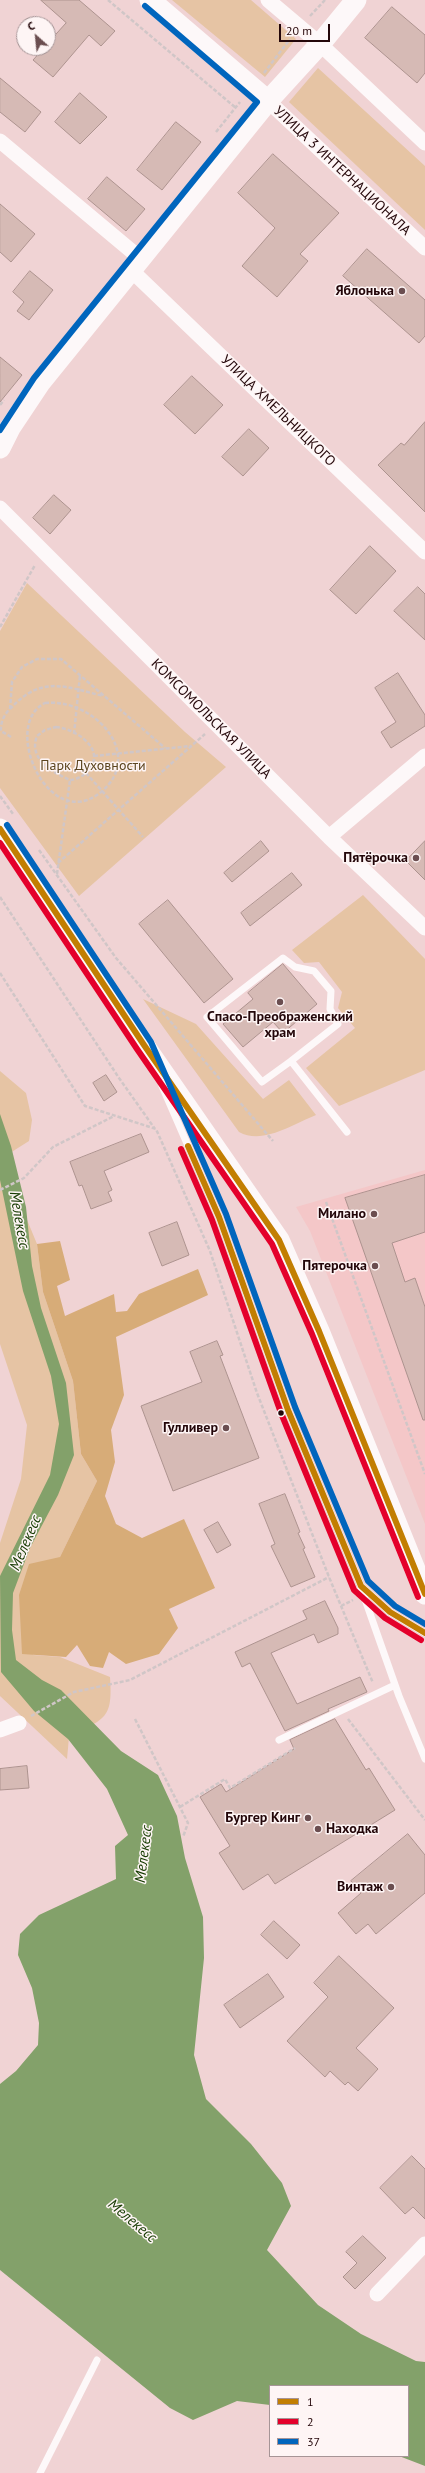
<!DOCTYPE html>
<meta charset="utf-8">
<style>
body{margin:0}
#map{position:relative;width:425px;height:2473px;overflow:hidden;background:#f0d3d4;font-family:"PT Sans",sans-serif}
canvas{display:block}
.legend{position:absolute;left:269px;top:2385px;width:140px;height:72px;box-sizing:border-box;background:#fef5f5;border:1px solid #a69597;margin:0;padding:5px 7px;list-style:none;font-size:12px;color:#230609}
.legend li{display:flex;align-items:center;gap:8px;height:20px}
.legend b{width:20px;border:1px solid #a69597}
.north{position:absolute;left:16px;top:16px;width:40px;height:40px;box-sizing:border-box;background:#fef5f5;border:1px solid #a69597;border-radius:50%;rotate:333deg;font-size:11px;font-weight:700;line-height:16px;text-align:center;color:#230609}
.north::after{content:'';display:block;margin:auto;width:14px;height:18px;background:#6b4e50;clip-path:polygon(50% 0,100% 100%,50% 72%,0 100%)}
.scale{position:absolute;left:279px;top:24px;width:51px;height:18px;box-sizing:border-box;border:2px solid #230609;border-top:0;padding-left:5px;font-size:12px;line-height:14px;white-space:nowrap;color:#230609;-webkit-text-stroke:3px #fef5f5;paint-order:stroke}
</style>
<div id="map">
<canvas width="425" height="2473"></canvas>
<ul class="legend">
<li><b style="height:5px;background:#c27e02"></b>1</li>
<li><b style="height:5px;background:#e4002b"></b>2</li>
<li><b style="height:5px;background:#0065bd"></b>37</li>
</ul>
<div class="north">С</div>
<div class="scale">20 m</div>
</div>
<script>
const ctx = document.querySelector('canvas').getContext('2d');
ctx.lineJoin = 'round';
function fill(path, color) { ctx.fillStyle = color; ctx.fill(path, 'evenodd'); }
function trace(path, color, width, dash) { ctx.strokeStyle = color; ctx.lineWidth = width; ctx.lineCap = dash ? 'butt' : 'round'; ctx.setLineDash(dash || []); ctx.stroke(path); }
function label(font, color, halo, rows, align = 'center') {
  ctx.font = font + ' "PT Sans",sans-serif'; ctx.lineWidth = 3; ctx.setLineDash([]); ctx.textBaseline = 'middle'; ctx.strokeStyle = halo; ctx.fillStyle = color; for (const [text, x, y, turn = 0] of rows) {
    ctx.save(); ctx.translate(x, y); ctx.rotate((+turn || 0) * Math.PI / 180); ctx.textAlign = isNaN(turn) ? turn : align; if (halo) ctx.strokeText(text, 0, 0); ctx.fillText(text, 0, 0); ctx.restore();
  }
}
fill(new Path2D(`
 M425 1170V1524L310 1231 296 1207Z`), '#f4c7c8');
fill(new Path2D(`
 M172 0H251L296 39 265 77Z
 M318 68 425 166V230L289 102Z
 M27 583 185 732 226 767 79 896 0 788V631Z
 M363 895 425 959V1070L339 1106 306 1068 355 1028 338 1008 342 992 319 962 304 963 292 950Z
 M143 999 196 1024 263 1099 289 1080 316 1115C293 1124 263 1145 239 1132Z
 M0 1071 26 1093 32 1120 29 1141 10 1153 18 1198 37 1244 43 1292 73 1381 81 1454 97 1481 60 1557 33 1655 60 1657 110 1677C113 1720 105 1718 69 1737L67 1759 0 1696V1543L21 1479 27 1425 0 1344Z`), '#e6c4a4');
fill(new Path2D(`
 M60 1241 70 1280 57 1286 65 1316 114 1294 116 1312 127 1311 139 1294 198 1269 208 1295 116 1337 124 1395 111 1430 115 1462 105 1496 116 1524 142 1538 184 1519 215 1588 169 1609 178 1628 159 1654 126 1664 109 1652 103 1668 90 1666 77 1645 66 1657 22 1654 19 1595 29 1564 60 1557 97 1481 81 1454 73 1381 43 1292 37 1244Z`), '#d7ac78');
fill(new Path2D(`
 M0 1114 11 1146 26 1207 32 1266 41 1308 66 1383 74 1455 58 1495 30 1548 13 1593 12 1630 16 1660 42 1680 61 1690 121 1751 158 1775 177 1816 185 1858 203 1917 204 1958 194 2055 206 2099 251 2144 282 2183 291 2206 267 2250 318 2305 361 2334 416 2361 425 2362V2466L399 2456H408V2386H270V2405L237 2401 193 2420 170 2408 0 2270V2084L16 2071 38 2045 39 2023 32 1988 18 1955 20 1934 39 1915 116 1879 115 1846 128 1835 107 1789 68 1739 34 1711 1 1672 0 1576 50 1475 59 1424 51 1376 23 1291 0 1180Z`), '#83a16a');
const building = new Path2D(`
 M41 0H79L115 31 101 46 89 35 53 77 33 60 44 48H48V43L66 23Z
 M392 7 425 35V73L417 83 365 38Z
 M0 78 41 112 25 132 0 112Z
 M80 93 107 117 80 144 55 122Z
 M176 122 201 142 162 190 137 170Z
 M273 154 339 213 300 254 308 261 277 297 242 266 275 228 238 193Z
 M107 177 145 209 126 231 88 199Z
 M0 204 35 234 11 262 0 252Z
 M367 249 425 300V336L419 343 343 276Z
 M30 271 53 290 29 320 17 311 24 302 13 292Z
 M0 357 22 375 0 402Z
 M192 376 223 405 195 434 164 405Z
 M425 422V512L378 465 401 443 404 445Z
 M249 429 269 448 243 476 222 457Z
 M54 495 71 510 50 534 33 518Z
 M370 546 396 571 356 614 330 590Z
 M418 587 425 594V640L394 611Z
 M398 673 425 715V726L391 748 381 732 396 722 375 688Z
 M261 841 269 851 232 882 224 873Z
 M425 841V880L406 861Z
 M292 873 302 885 250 926 241 913Z
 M168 900 233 979 204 1003 139 924Z
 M283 964 317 1004 283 1033 273 1022 243 1047 223 1024 253 999 248 993Z
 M106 1075 117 1092 104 1101 93 1083Z
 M141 1134 149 1152 104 1171 112 1190 108 1192 112 1201 91 1209 82 1185 79 1186 70 1162Z
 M425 1175V1232L392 1243 405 1282 415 1278 425 1307V1420H423L345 1198Z
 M177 1222 189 1255 162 1266 149 1233Z
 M217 1341 223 1355 220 1356 259 1458 173 1491 141 1406 202 1382 190 1352Z
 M285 1494 300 1532 298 1533 305 1548 303 1549 315 1577 291 1587 271 1546 275 1544 259 1504Z
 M218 1522 231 1545 217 1553 204 1530Z
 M325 1601 338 1628V1634L318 1643 314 1634 271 1653 297 1704 360 1677 367 1692 328 1709 329 1711 285 1731 250 1663 242 1667 235 1652 307 1619 303 1611Z
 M335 1719 366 1770 369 1768 395 1810 275 1884 268 1874 243 1890 219 1853 230 1846 200 1797 221 1784 226 1792 294 1749 290 1740Z
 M27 1766 29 1788 0 1790V1769Z
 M408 1834 425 1855V1893L376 1934 368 1924 356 1934 338 1913 361 1893 351 1881Z
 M274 1921 300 1945 287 1959 261 1935Z
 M339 1956 394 2008 356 2048 378 2069 358 2091 348 2082 345 2085 330 2071 325 2077 287 2041 328 1997 314 1983Z
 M268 1974 284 1997 240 2028 224 2005Z
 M412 2156 425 2169V2219L413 2207 405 2214 380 2188Z
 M363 2236 386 2258 355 2289 343 2277 357 2263 346 2252Z`);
fill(building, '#d6bab5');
trace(building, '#ad938f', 1);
trace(new Path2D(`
 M108 0 236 108
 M310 16 325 0
 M264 73 290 39
 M216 132 240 102
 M0 405 4 400
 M0 627 35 565
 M45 703C94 698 146 755 101 792 49 835 0 725 45 703Z
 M10 709 12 682 22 667 37 659H61L165 748
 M56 727C68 728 84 736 91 747 101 762 85 779 70 780 52 772 28 759 37 736L45 730Z
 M74 734 80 675
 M11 737 1 731C0 722 5 713 12 707 42 675 67 687 103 696
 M94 756 191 746
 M86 773 143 837
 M0 796 13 814
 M39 850 116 958 273 1141
 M58 863 205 734
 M57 874 70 780
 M0 897 119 1078 155 1129
 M0 973 85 1106 156 1129 210 1251 257 1393 329 1577 373 1683
 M0 1190 24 1178 53 1147 114 1116
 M326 1202 425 1474
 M341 1606 353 1600
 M31 1716 74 1692 130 1680 329 1577
 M135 1719 188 1823 183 1837
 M348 1719 425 1820
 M180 1807 225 1779 230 1788 295 1748`), '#d0c6c7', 2.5, [4, 2]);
trace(new Path2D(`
 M291 1061 262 1082 207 1017 283 958 295 967 314 971 331 991 330 1009 338 1024 291 1061 347 1132
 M162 1086 219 1217 288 1410 361 1586 390 1612 425 1633
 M361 1588 399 1696 425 1759
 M279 1740 395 1685
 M40 2473 97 2360`), '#fdf8f9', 7);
trace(new Path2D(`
 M268 0 320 44 425 143
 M268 101 425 248
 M0 141 141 259
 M132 271 425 552
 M0 508 329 837 425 928
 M329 837 425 756
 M0 1730 19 1723
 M377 2294 425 2244`), '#fdf8f9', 15);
trace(new Path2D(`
 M150 0 268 101
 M0 448 10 428 40 383 268 101 320 44 356 0
 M0 829 144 1045 279 1240 319 1331 425 1594`), '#fdf8f9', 21);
trace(new Path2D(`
 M0 829 144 1045 279 1240 319 1331 425 1594
 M188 1146 219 1217 288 1410 361 1586 390 1612 425 1633`), '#c27e02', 6);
trace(new Path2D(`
 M0 843 137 1049 272 1244 312 1334 418 1597
 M181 1149 212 1220 281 1413 354 1590 385 1618 421 1640`), '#e4002b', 6);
trace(new Path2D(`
 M0 430 34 378 257 102 145 6
 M7 825 151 1042 226 1214 295 1407 368 1581 395 1606 425 1624`), '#0065bd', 6);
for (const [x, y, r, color] of [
 [402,291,4,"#6b4e50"],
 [416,858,4,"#6b4e50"],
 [280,1002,4,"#6b4e50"],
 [374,1214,4,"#6b4e50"],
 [375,1266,4,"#6b4e50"],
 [281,1413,3.5,"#230609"],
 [226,1428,4,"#6b4e50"],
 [308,1818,4,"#6b4e50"],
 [318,1829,4,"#6b4e50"],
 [391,1887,4,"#6b4e50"]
]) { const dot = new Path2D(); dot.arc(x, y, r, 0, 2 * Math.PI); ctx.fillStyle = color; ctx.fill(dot); trace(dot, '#fef5f5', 1.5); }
label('14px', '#230609', '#fef5f5', [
 ["УЛИЦА 3 ИНТЕРНАЦИОНАЛА",342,171,43],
 ["УЛИЦА ХМЕЛЬНИЦКОГО",278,411,44],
 ["КОМСОМОЛЬСКАЯ УЛИЦА",211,719,45]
]);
label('bold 14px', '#230609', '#fef5f5', [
 ["Яблонька",394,291],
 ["Пятёрочка",408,858],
 ["Спасо-Преображенский",280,1017,"center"],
 ["храм",280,1033,"center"],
 ["Милано",366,1214],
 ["Пятерочка",367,1266],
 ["Гулливер",218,1428],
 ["Бургер Кинг",300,1818],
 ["Находка",326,1829,"left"],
 ["Винтаж",383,1887]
], 'right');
label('14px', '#5c451f', '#fef5f5', [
 ["Парк Духовности",93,766]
]);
label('italic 15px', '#163b02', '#fef5f5', [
 ["Мелекесс",19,1220,80],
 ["Мелекесс",26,1543,-67],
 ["Мелекесс",144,1854,-83],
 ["Мелекесс",132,2221,40]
]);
</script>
